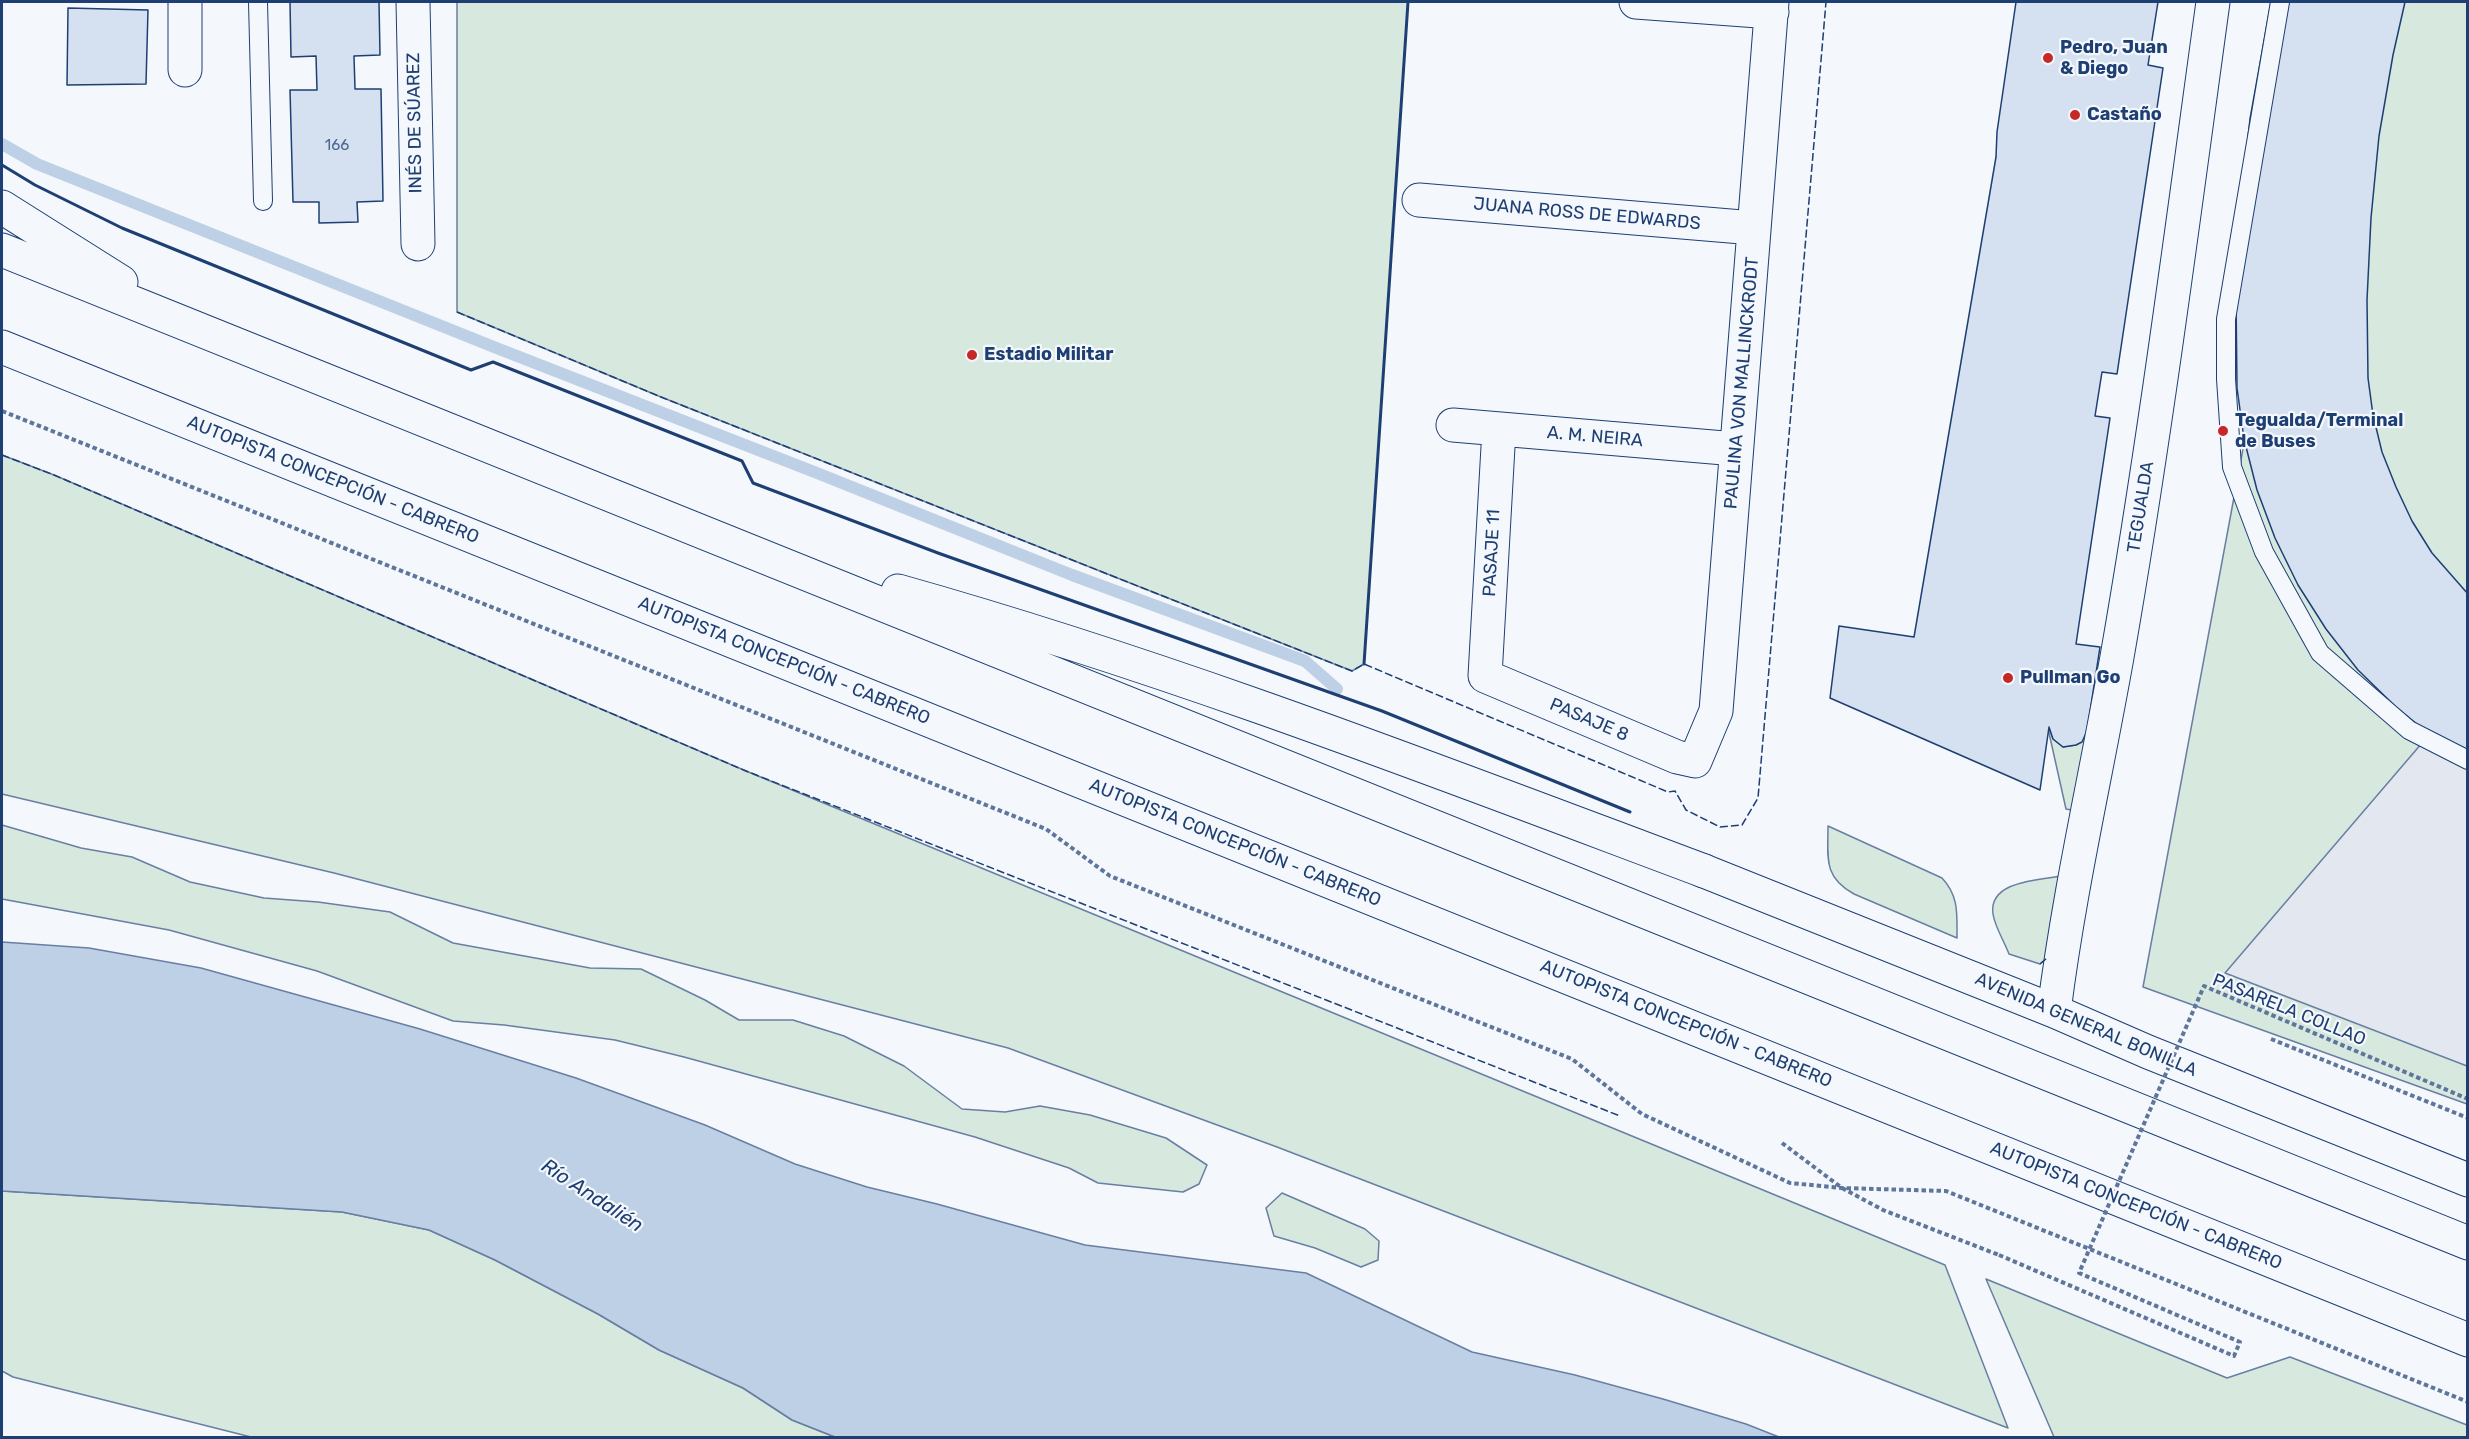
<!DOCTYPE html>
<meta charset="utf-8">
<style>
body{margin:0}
#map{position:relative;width:2469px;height:1439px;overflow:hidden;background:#f4f7fb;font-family:Rubik,sans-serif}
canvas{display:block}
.frame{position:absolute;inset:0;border:3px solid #1d3f73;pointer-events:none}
</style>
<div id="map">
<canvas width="2469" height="1439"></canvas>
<div class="frame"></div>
</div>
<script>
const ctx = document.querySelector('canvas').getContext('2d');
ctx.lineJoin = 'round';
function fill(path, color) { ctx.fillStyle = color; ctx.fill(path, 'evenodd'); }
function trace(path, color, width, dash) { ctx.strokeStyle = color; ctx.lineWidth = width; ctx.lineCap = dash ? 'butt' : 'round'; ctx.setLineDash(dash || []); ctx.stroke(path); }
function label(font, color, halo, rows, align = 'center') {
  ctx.font = font + ' Rubik,sans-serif'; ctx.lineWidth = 4.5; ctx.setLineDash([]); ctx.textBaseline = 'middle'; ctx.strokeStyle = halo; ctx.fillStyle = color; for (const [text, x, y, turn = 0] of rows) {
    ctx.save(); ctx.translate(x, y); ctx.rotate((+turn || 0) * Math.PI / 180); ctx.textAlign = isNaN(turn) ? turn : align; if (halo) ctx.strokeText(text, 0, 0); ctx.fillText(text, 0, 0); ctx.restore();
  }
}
const green = new Path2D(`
 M457 2H1408L1364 664 1352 671 661 397 457 312Z
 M2326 2H2467V1104L2143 987Z
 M2 455 54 475 746 771 1945 1265 2008 1428 1277 1147 1008 1048 334 873 2 794Z
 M2049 727 2053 739 2063 747 2076 745 2085 737 2058 950 2040 964 2009 954C2004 941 1995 927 1993 914 1988 881 2039 880 2061 876L2071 810 2066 809 2049 733Z
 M2 825 81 848 132 857 190 882 264 898 318 902 390 912 453 943 590 968 641 969 705 1000 739 1020H793L844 1036 904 1066 962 1109 1005 1112 1040 1106 1090 1115 1166 1138 1207 1165 1199 1184 1183 1192 1098 1183 1069 1168 975 1137 684 1057 615 1040 504 1025 453 1021 317 971 169 930 2 899Z
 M1828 826 1942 878C1959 896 1957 914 1957 938L1854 894C1823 877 1828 858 1828 826Z
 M2 1191 342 1212 429 1230 495 1260 598 1314 659 1350 743 1388 792 1420 835 1437H251L13 1377 2 1371Z
 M1282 1193 1365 1229 1379 1241 1378 1260 1361 1267 1315 1248 1274 1236 1266 1208Z
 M1986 1279 2227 1378 2290 1357 2467 1425V1437H2054Z`);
fill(green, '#d7e8df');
trace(green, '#687fa3', 1.5);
const parking = new Path2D(`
 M2428 736 2467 754V1066L2225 973Z`);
fill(parking, '#e3e8f0');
trace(parking, '#687fa3', 1.5);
const water = new Path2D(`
 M2 942 89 948 201 968 420 1029 576 1078 705 1125 795 1164 867 1187 937 1204 1085 1245 1306 1273 1472 1352 1575 1375 1663 1399 1746 1424 1779 1437H835L792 1420 743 1388 659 1350 598 1314 495 1260 429 1230 342 1212 2 1191Z`);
fill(water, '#bed0e5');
trace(water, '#687fa3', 1.5);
trace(new Path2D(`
 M2 144 37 164 499 349 817 473 1072 575 1305 661 1337 689`), '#bed0e5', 12);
const building = new Path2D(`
 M290 2H379L380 55 354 56 355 89H381L383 201 357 202 358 222 319 223V202H293L290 90H317L316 56 291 57Z
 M2016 2H2158L2148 65 2163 68 2117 374 2102 372 2095 416 2110 418 2076 644 2100 647 2087 731 2082 742 2076 745 2063 747 2053 739 2049 727 2040 790 1830 698 1839 626 1914 637 1996 157 1997 132Z
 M2271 2H2405L2393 55 2379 136 2371 218 2367 300 2368 378 2373 415 2382 452 2396 487 2412 521 2432 553 2468 594V761L2435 739 2395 706 2358 670 2326 629 2298 585 2275 538 2257 490 2244 439 2237 388 2236 298 2240 208 2250 119Z
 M68 8 148 10 146 84 67 85Z`);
fill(building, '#d5e0f0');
trace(building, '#1d3f73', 1.5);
const lane = new Path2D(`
 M258 2 263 201
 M2280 2 2226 319V379L2232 467 2264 552 2320 653 2409 730 2468 760`);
const street = new Path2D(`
 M185 2V70
 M413 2 418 244
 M1636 2 1772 12
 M1419 200 1754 228
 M1453 425 1736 449
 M1499 429 1485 676 1677 757 1695 761 1716 711 1772 2`);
const secondary = new Path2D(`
 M1704 871 2054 1011 2148 1052 2468 1180
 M2054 1011C2069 892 2096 775 2117 657 2155 439 2183 220 2213 2`);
const highway = new Path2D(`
 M2 207 121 282
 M2 250 2468 1243
 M2 347 2468 1340
 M898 591C1172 668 1437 771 1704 871`);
trace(lane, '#1d3f73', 20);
trace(street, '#1d3f73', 35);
trace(secondary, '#1d3f73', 35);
trace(highway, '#1d3f73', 35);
trace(new Path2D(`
 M2 411 1046 829 1110 876 1572 1059 1642 1114 1790 1183 1842 1188 1946 1191 2468 1402
 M2271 1039 2468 1118
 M1782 1143 1842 1188 1883 1210 1999 1255`), '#5e769c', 4, [4.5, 3]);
trace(lane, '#f4f7fb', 18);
trace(street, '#f4f7fb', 33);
trace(secondary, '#f4f7fb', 33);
trace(highway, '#f4f7fb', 33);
trace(new Path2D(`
 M1999 1255 2234 1356 2240 1342 2079 1273 2204 986 2468 1099`), '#5e769c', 4, [4.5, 3]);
trace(new Path2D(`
 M457 312 661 397 1352 671 1364 664 1668 792 1675 791 1686 810 1720 827 1742 825 1758 798 1826 2
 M2 455 54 475 746 771 1620 1116
 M2040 964 2047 958`), '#1d3f73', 1.5, [8, 3]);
trace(new Path2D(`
 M2 165 35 185 122 228 471 370 493 362 742 461 753 483 938 553 1382 711 1630 812
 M1364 664 1408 2`), '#1d3f73', 3);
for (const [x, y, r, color] of [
 [2048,58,6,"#c62828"],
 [2075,115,6,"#c62828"],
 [972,355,6,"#c62828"],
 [2223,431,6,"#c62828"],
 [2008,678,6,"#c62828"]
]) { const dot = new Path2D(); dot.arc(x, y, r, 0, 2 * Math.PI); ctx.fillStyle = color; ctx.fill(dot); trace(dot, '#f4f7fb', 2); }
label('15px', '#4b6792', null, [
 ["166",337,146]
]);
label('bold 18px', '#1d3f73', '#f4f7fb', [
 ["Pedro, Juan",2060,48],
 ["& Diego",2060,69],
 ["Castaño",2087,115],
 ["Estadio Militar",984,355],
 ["Tegualda/Terminal",2235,421],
 ["de Buses",2235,442],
 ["Pullman Go",2020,678]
], 'left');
label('18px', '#1d3f73', '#f4f7fb', [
 ["INÉS DE SÚAREZ",415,123,-91],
 ["JUANA ROSS DE EDWARDS",1587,214,5],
 ["PAULINA VON MALLINCKRODT",1742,383,-85],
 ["A. M. NEIRA",1595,437,5],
 ["AUTOPISTA CONCEPCIÓN - CABRERO",333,480,22],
 ["TEGUALDA",2141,507,-81],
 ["PASAJE 11",1492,553,-87],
 ["AUTOPISTA CONCEPCIÓN - CABRERO",784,661,22],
 ["PASAJE 8",1589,720,23],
 ["AUTOPISTA CONCEPCIÓN - CABRERO",1235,843,22],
 ["PASARELA COLLAO",2289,1010,22],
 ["AUTOPISTA CONCEPCIÓN - CABRERO",1686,1024,22],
 ["AVENIDA GENERAL BONILLA",2086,1025,23],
 ["AUTOPISTA CONCEPCIÓN - CABRERO",2136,1206,22]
]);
label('italic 20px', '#1d3f73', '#f4f7fb', [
 ["Río Andalién",592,1196,33]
]);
</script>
